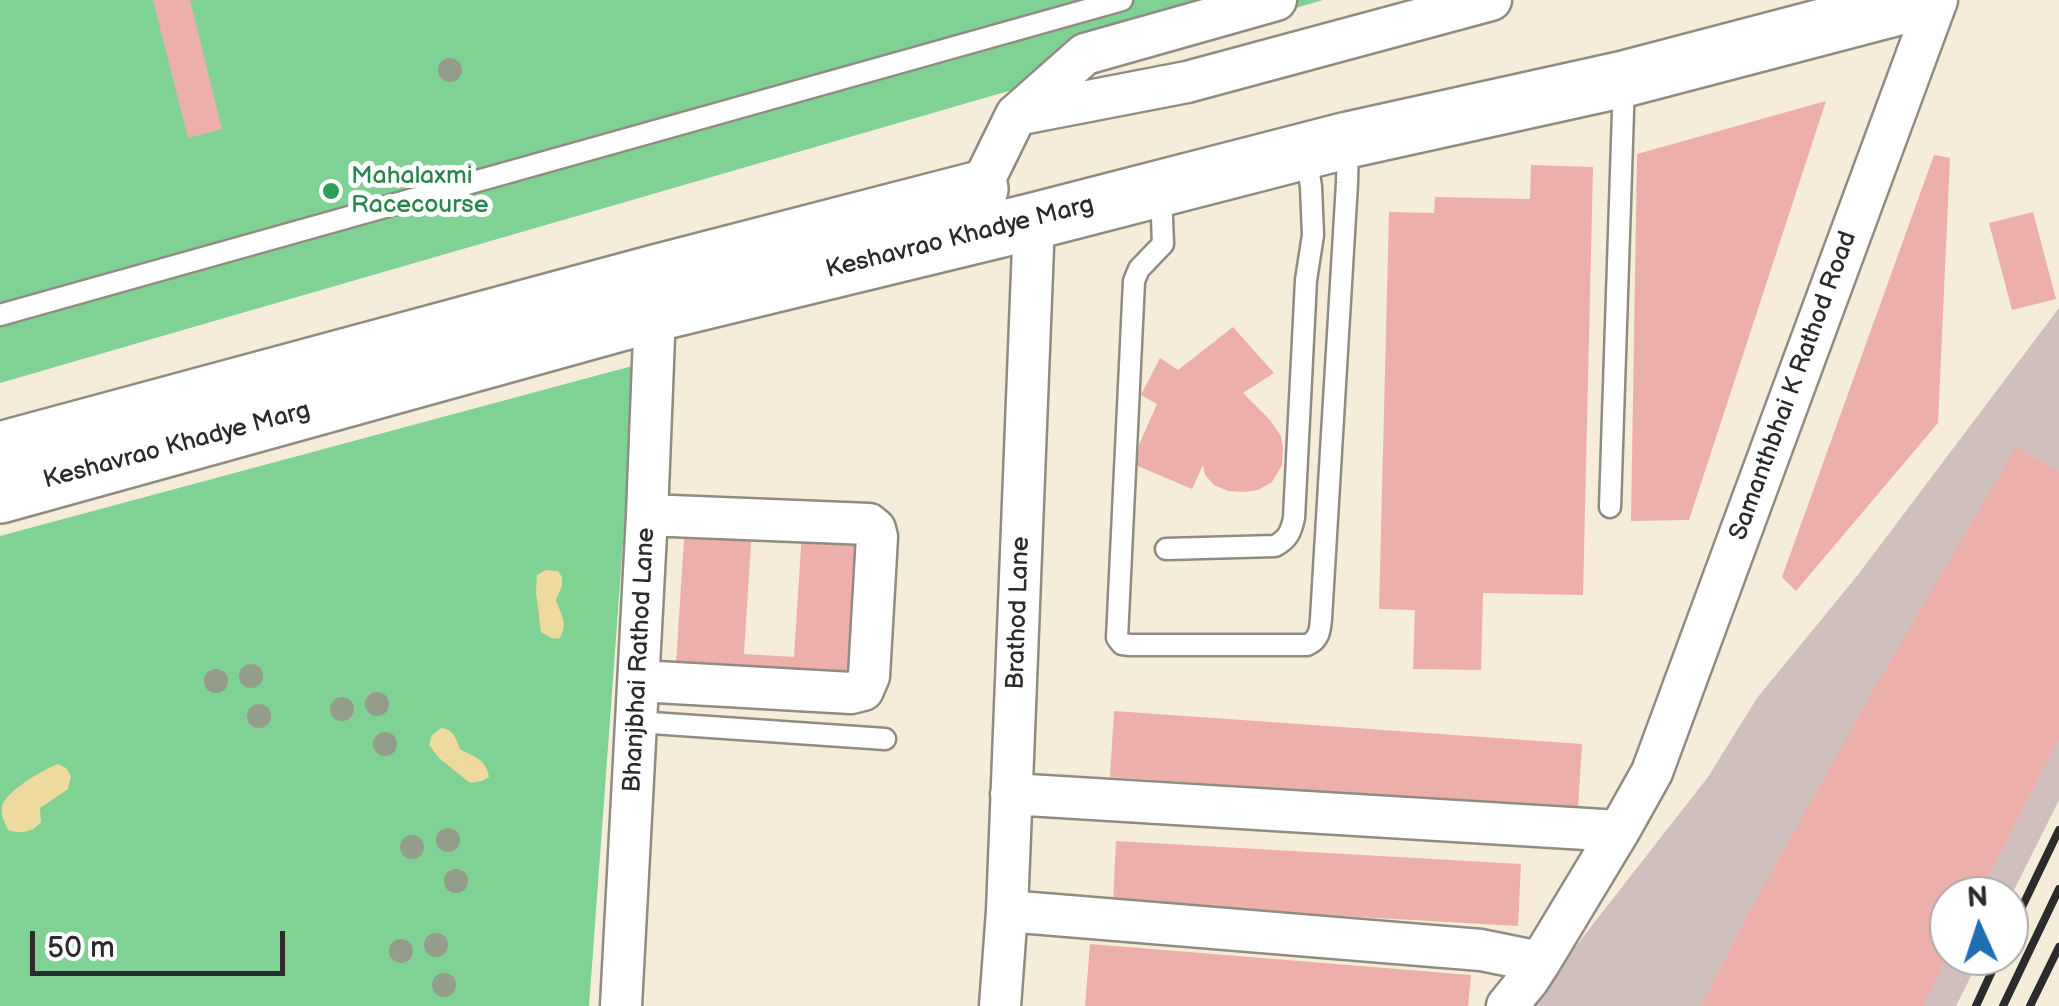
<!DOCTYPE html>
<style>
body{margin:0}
#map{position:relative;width:2059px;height:1006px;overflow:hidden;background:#f5ecd9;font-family:"Balsamiq Sans",sans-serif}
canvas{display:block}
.north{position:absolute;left:1929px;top:876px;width:100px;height:100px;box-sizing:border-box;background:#fff;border:2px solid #aaa;border-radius:50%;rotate:357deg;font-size:28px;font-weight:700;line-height:40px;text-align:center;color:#2b2b2b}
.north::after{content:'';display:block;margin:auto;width:35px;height:45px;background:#1f6fb2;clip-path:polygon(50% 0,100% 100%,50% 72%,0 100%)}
.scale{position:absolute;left:30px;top:931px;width:255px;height:45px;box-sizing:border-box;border:5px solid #2b2b2b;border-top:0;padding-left:12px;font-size:30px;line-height:35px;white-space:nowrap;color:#2b2b2b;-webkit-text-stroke:8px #fff;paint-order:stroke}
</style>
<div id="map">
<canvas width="2059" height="1006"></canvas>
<div class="north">N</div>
<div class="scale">50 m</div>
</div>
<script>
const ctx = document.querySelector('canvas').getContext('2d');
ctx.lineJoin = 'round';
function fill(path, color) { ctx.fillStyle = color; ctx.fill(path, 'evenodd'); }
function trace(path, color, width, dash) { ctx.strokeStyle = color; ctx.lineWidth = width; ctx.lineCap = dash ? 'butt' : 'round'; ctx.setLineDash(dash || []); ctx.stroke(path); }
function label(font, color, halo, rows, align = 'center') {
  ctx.font = font + ' "Balsamiq Sans",sans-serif'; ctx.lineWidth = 10; ctx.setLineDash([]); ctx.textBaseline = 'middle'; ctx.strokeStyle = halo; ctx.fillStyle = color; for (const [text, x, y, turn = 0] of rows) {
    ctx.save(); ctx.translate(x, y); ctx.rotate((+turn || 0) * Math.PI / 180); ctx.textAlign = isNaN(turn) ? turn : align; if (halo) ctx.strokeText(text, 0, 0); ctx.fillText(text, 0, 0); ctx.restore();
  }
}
fill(new Path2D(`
 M2059 308V800L2009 900V896H1949V956H1981L1956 1006H1529L1708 777 1757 698 1857 576Z`), '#d1bfbd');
fill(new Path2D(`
 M0 0H1323L0 383Z
 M636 365 589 1006H0V536Z`), '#80d294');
fill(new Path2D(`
 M546 570 558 571 562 577V586L556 600C561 615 569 624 559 639L551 638 541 632 536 592 537 575Z
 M441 728C454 729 456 739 460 749 474 757 486 759 489 777L482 781 470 783 439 758 429 745 432 735Z
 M58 764 66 768 71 776 68 789 40 808 41 822C31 833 22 834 8 830 5 823 0 815 2 807 4 792 44 769 58 764Z`), '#eeda9e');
fill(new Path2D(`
 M153 0H190L222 129 188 138Z
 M1826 101 1689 520 1631 521 1637 154Z
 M1934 155 1950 158 1938 423 1796 591 1782 577Z
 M1531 165 1593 167 1583 595 1483 593 1481 670 1413 669 1415 610 1379 609 1389 212 1434 213 1435 197 1530 199Z
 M2033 212 2056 299 2012 310 1989 223Z
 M1233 327 1274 373 1243 393 1270 420 1281 436 1283 448 1282 465 1272 482 1258 490 1244 492 1228 491 1214 485 1205 475 1203 465 1192 489 1131 463 1157 404 1141 395 1160 358 1178 370Z
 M2016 447 2059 472V738L1978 896H1949V953L1923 1006H1701L1745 920 1867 701Z
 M685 524 752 528 744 654 794 657 802 531 865 535 856 690 675 679Z
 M1114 711 1582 744 1578 809 1110 777Z
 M1116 841 1521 864 1518 926 1113 903Z
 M1090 944 1471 975 1468 1006H1085Z`), '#edafaa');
const lane = new Path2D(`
 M1161 191 1163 244 1139 269 1134 281 1117 638 1122 644 1130 645H1307C1319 640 1320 631 1321 619L1347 183 1348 142
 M0 315 1122 0
 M1610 507 1624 81
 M1166 549 1275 546C1288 539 1291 532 1294 518L1306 280 1313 235 1311 187 1306 153
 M637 722 885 739`);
const street = new Path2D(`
 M1016 115 1187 82 1491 0
 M968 213 1016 115 1085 54 1276 0
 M639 681 851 693 863 690 869 676 877 537 875 529 869 524 647 515
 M1011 794 1619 831
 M1007 911 1481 950 1540 962
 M621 1006 647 515 656 286
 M1000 1006 1007 911 1034 221
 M1507 1006 1529 979 1540 962 1619 831 1652 772 1937 0`);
const primary = new Path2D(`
 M0 450 655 273 980 189
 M0 495 656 313 1034 221 1348 140 1624 79 1925 0`);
trace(lane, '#908c82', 25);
trace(street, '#908c82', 45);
trace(primary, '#908c82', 60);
trace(lane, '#fff', 20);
trace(street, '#fff', 40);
trace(primary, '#fff', 55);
trace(new Path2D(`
 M2009 934 2059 830
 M1976 1006 1999 956
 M2003 1006 2059 889
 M2030 1006 2059 947`), '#2b2b2b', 8);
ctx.fillStyle = '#949d8a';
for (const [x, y] of [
 [450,70],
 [251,676],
 [216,681],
 [377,704],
 [342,709],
 [259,716],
 [385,744],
 [448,840],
 [412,847],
 [456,881],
 [436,945],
 [401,951],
 [444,985]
]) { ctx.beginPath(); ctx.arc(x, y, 12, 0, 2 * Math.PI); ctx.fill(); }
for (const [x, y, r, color] of [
 [331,191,10,"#2e9e5b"]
]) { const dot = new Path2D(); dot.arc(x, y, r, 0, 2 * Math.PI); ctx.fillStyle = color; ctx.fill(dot); trace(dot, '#fff', 4); }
label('25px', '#27864d', '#fff', [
 ["Mahalaxmi",351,177],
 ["Racecourse",351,206]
], 'left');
label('25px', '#2b2b2b', '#fff', [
 ["Keshavrao Khadye Marg",960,238,-14],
 ["Samanthbhai K Rathod Road",1794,386,-70],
 ["Keshavrao Khadye Marg",177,446,-15],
 ["Brathod Lane",1019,613,-88],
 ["Bhanjbhai Rathod Lane",640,660,-87]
]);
</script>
